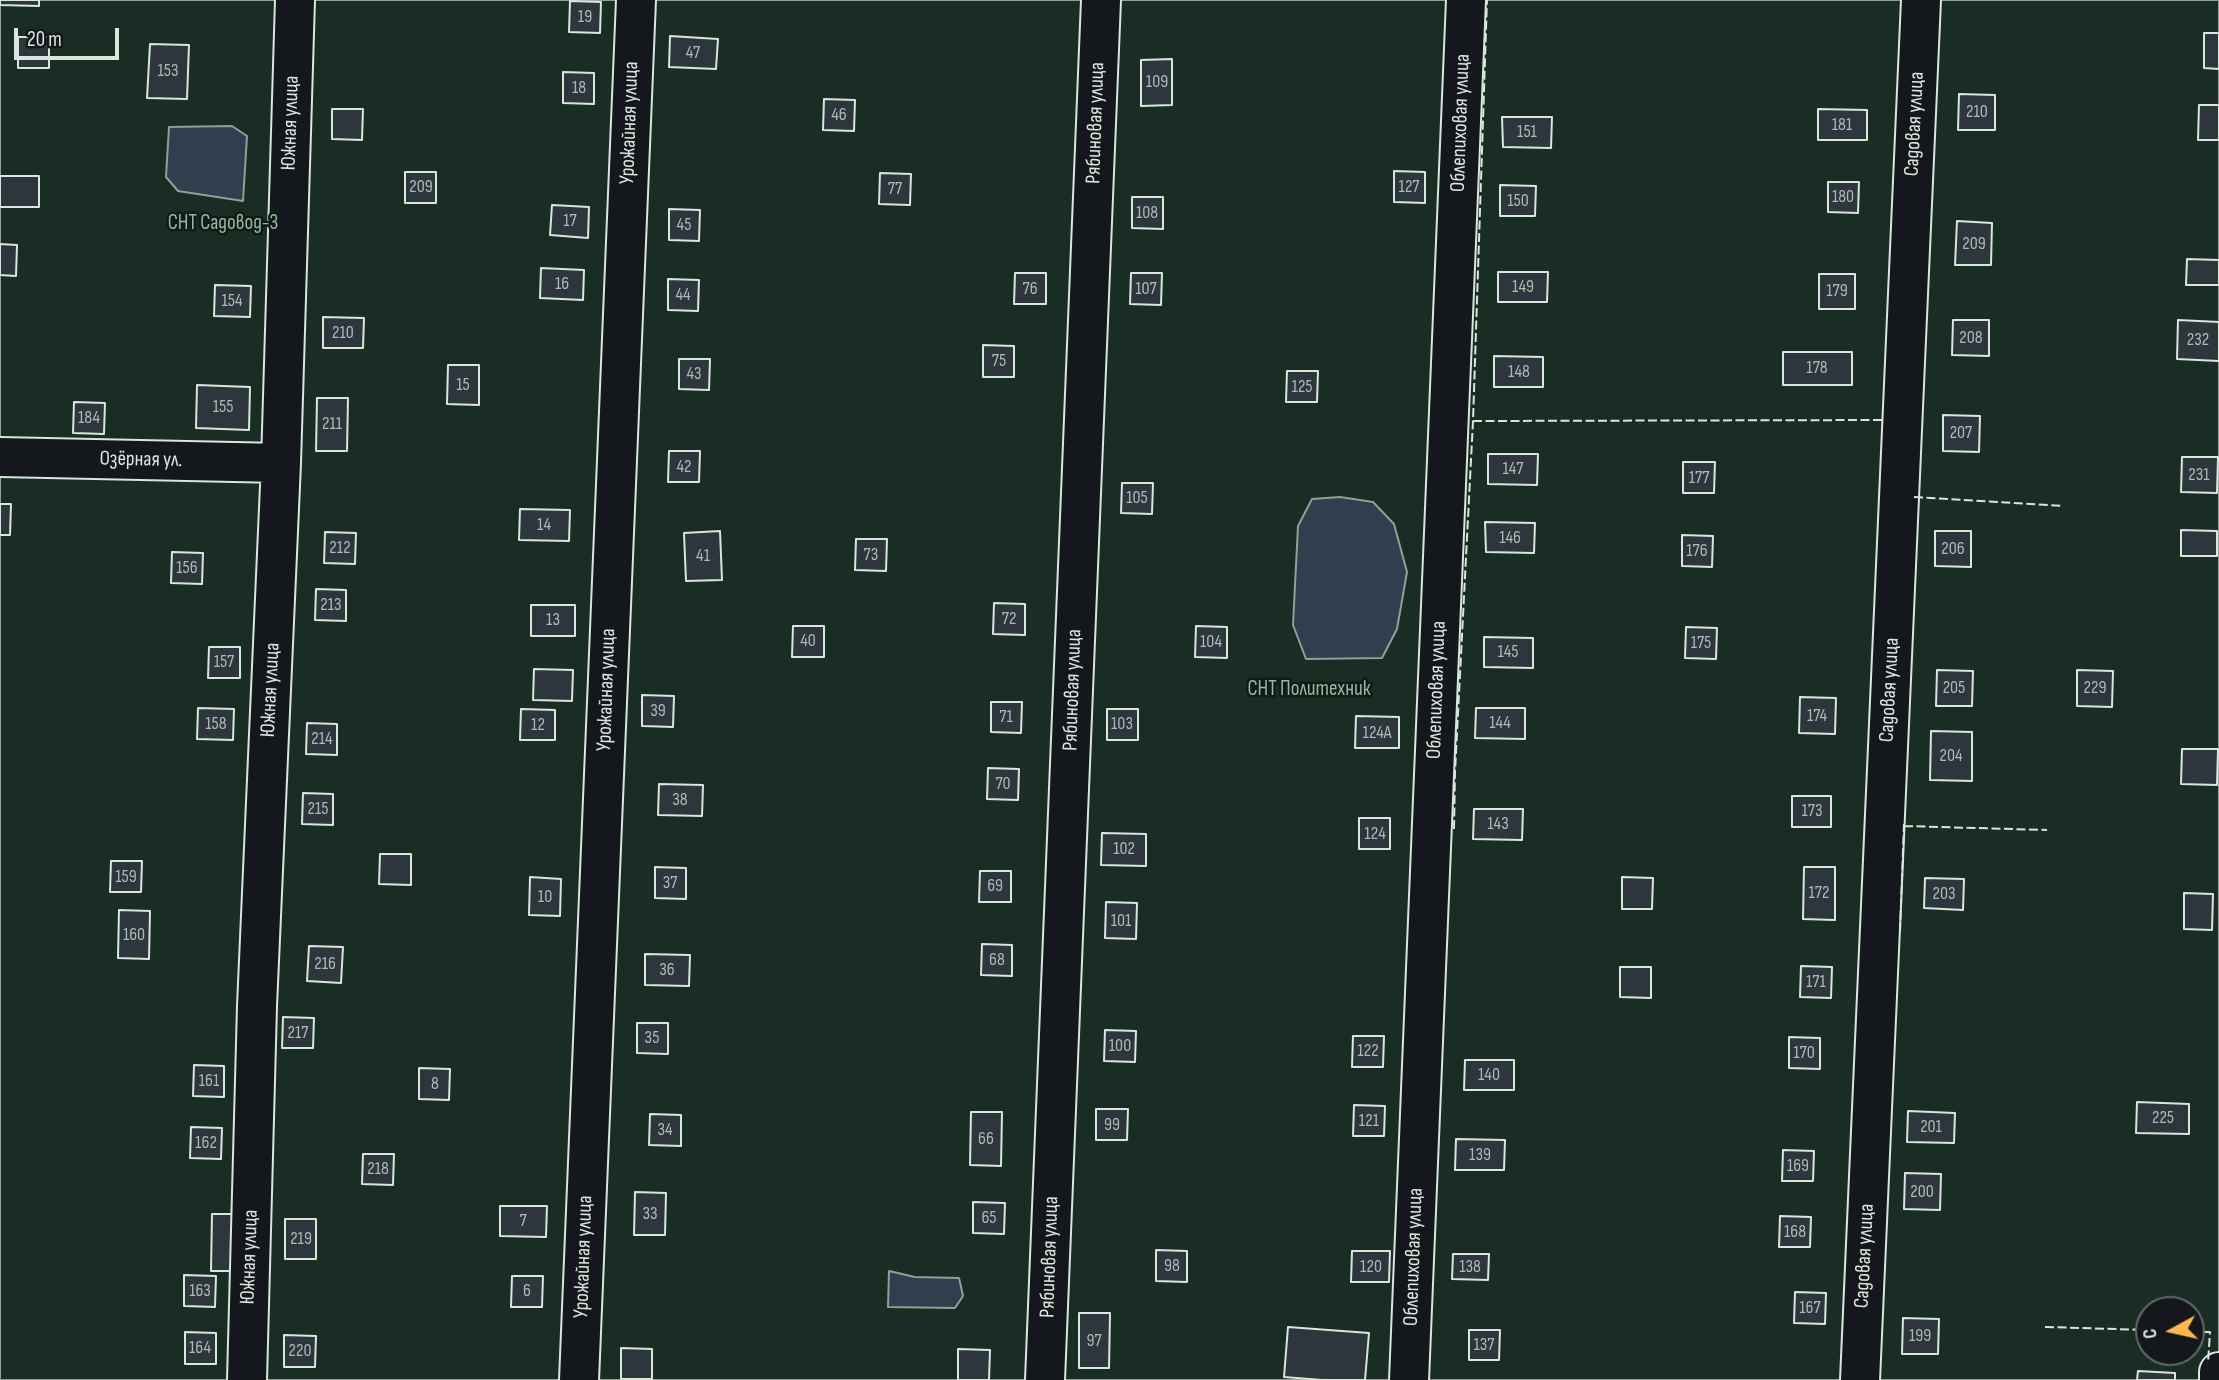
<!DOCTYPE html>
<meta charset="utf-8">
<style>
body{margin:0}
#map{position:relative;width:2219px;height:1380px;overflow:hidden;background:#14181c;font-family:"Sofia Sans Condensed",sans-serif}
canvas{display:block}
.north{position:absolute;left:2135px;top:1296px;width:70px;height:70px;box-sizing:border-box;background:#14181c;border:2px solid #626a69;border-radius:50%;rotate:262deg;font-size:19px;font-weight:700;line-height:28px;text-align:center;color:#d8e6dc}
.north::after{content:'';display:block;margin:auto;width:24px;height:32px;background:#ffb74d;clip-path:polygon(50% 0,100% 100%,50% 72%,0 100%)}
.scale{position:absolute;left:14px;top:28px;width:105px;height:32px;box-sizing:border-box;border:4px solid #d8e6dc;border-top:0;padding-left:9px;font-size:21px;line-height:24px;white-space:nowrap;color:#d8e6dc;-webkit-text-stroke:5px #14181c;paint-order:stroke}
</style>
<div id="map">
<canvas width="2219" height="1380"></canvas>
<div class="north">С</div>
<div class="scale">20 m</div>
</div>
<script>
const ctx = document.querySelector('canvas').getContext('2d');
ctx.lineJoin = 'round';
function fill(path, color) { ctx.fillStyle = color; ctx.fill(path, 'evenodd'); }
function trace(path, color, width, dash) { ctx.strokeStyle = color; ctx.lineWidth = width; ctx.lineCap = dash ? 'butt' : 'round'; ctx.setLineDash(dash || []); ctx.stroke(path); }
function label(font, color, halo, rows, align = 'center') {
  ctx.font = font + ' "Sofia Sans Condensed",sans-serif'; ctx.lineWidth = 5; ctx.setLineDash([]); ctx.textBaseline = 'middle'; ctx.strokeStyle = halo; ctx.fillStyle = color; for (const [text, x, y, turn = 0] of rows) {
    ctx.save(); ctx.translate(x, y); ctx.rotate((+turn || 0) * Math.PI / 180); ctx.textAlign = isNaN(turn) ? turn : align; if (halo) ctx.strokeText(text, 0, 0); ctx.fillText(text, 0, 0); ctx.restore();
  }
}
const green = new Path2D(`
 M0 0H2219V1380H0ZM2149 1310H2191V1352H2149Z`);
fill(green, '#1a2d24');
trace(green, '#939e99', 2);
const water = new Path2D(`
 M232 126 247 136 243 201 178 191 166 177 169 127Z
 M1340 497 1373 502 1394 524 1407 572 1397 629 1382 658 1306 659 1293 625 1298 526 1312 499Z
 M889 1271 915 1277 959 1278 963 1296 955 1308 888 1307Z`);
fill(water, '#2f3f4d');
trace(water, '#939e99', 2);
const building = new Path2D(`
 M0 0H39V6L0 5Z
 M570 1 601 2 600 33 569 32Z
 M2204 33H2219V69L2204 68Z
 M670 36 718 39 716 69 669 67Z
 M18 37H49V68H18Z
 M150 44 189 45 187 99 147 98Z
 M1172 59V105L1141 106V60Z
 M563 72 594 73V104L563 103Z
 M1959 94 1995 95V130H1958Z
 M824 99 855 100 854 131 823 130Z
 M2199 105H2219V140H2198Z
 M332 109H363L362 140 332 139Z
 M1818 109 1867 110V140H1818Z
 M1502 117H1552L1551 148 1503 147Z
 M1394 171 1425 172V203L1394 202Z
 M405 172H436V203H405Z
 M880 173 911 174 910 205 879 204Z
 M0 176H39V207H0Z
 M1828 182H1859L1858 213 1828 212Z
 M1500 185 1536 186 1535 216H1500Z
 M1132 197H1163V229L1132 228Z
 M552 205 589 207 588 238 550 235Z
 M669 209 700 210 699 241 669 240Z
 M1957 221 1992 223 1991 265H1955Z
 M0 244 17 245 16 276 0 275Z
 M2187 259 2219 260V285H2186Z
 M541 268 584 270 583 300 540 298Z
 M1498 272H1548L1547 302H1498Z
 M1015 273H1046V304H1014Z
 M1131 273H1162L1161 305 1130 304Z
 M1819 274H1855V309H1819Z
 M668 279 699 280 698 311 668 310Z
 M215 285 251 286 250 317 214 316Z
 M323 317 364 318 363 348H323Z
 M1953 320H1989V356L1952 355Z
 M2178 320 2219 322V361L2177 359Z
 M983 345 1014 346V377H983Z
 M1783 352H1852V385H1783Z
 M1494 356 1543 357V387H1494Z
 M679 359H710L709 390 679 389Z
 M448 365H479V405L447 404Z
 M1287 371H1318L1317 402H1286Z
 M197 385 250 387 249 430 196 428Z
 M317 398H348L347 451H316Z
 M74 402 105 403 104 434 73 433Z
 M1943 415 1980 416 1979 452 1943 451Z
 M669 451H700L699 482H668Z
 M1488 454H1538L1537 485 1488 484Z
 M2182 457H2218L2217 493 2181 492Z
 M1683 462H1715L1714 493H1683Z
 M1122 483H1153L1152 514 1121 513Z
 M0 504H11L10 535H0Z
 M520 509 570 510 569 541 519 540Z
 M1485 522 1535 523 1534 553 1486 552Z
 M2181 530 2217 531V556H2181Z
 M720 531 722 580 686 581 684 533Z
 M1935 531H1971V567L1935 566Z
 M325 532 356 533 355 564 324 563Z
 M1682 535 1713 536 1712 567 1682 566Z
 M856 539H887L886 571 855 570Z
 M172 552 203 553 202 584 171 583Z
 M316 589 346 590V621L315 620Z
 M994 603 1025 604V635L993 634Z
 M531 605H575V636H531Z
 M793 626H824V657H792Z
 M1196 626 1227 627V658L1195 657Z
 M1686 627 1717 628 1716 659 1685 658Z
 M1484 637 1533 638V668L1484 667Z
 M209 647H240V678H208Z
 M534 669 573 670 572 701 533 700Z
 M1937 670 1973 671 1972 706H1936Z
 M2077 670 2113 671 2112 707 2077 706Z
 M642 695 674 696 673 727 642 726Z
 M1800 697 1836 698 1835 734 1799 733Z
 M991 702H1022L1021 733 991 732Z
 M198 708 234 709 233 740 197 739Z
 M1476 708H1525V739L1475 738Z
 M521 709 555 710V740H520Z
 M1107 709H1138V740H1107Z
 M1356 716 1399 717V748H1355Z
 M307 723 337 724V755L306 754Z
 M1931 731 1972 732V781L1930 780Z
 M2182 749H2218L2217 785 2181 784Z
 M988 768 1019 769 1018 800 987 799Z
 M659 784 703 785 702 816 658 815Z
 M303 793 333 794V825L302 824Z
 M1792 796H1831V827H1792Z
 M1474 809H1523L1522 840 1473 839Z
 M1359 818H1390V849H1359Z
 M1102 833 1146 834V866L1101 865Z
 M380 854H411V885L379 884Z
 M111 861H142L141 892H110Z
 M655 867 686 868V899L655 898Z
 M1804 867H1835V920L1803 919Z
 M980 871H1011V902H979Z
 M530 877 561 879 560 916 529 915Z
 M1622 877 1653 878 1652 909H1622Z
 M1925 878 1964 879 1963 910 1924 908Z
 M2184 893 2213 894 2212 930 2184 929Z
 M1106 902 1137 903 1136 939 1105 938Z
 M119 910 150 911 149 959 118 958Z
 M982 944 1012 945V976L981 975Z
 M309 946 343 947 341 983 307 981Z
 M645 954 690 955 689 986 645 985Z
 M1801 966 1832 967 1831 998 1800 997Z
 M1620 967H1651V998L1620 997Z
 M283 1017 314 1018 313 1048H282Z
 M637 1023H668V1054L637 1053Z
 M1105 1030 1136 1031 1135 1062 1104 1061Z
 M1353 1036H1384L1383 1067H1352Z
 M1789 1037 1820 1038V1069L1789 1068Z
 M1465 1060H1514V1090H1464Z
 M194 1065 224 1066V1097L193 1096Z
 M419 1068 450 1069 449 1100 419 1099Z
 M2137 1102 2189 1104V1134L2136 1133Z
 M1354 1105 1385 1106 1384 1136H1353Z
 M1096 1109H1128L1127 1140H1096Z
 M1908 1111 1955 1113 1954 1143 1907 1142Z
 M971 1112H1002L1001 1166 970 1165Z
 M650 1114 681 1115V1146L649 1145Z
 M191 1127 222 1128 221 1159 190 1158Z
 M1456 1139 1505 1140 1504 1170H1455Z
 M1783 1150 1814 1151 1813 1181H1782Z
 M363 1154H394L393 1185 362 1184Z
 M1905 1173 1941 1174 1940 1210 1904 1209Z
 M635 1192 666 1193 665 1235H634Z
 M973 1202 1005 1203 1004 1234 973 1233Z
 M500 1206H547L546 1237 500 1236Z
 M212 1214H242L241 1271H211Z
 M1780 1216 1811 1217 1810 1247H1779Z
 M285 1219H316V1259H285Z
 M1156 1250 1187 1251V1282L1156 1281Z
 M1352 1251H1390L1389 1282H1351Z
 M1453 1254H1489L1488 1280 1452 1279Z
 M184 1275 216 1276 215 1307 184 1306Z
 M512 1276H543L542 1307H511Z
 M1795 1292 1826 1293 1825 1324 1794 1323Z
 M1079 1313H1110L1109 1368H1079Z
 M1903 1318 1939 1319 1938 1354H1902Z
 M1288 1327 1369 1333 1365 1380H1322L1284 1377Z
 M1469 1330H1500L1499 1360H1469Z
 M185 1332 216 1333V1364H185Z
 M284 1335 316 1336 315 1367H284Z
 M621 1348 652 1349V1379H621Z
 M958 1349 990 1350 989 1380H958Z
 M2138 1371 2175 1373V1380H2137Z`);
fill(building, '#2c363c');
trace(building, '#d8e6dc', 2);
const minor = new Path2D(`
 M0 457 281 463
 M247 1380 257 1006 281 463 295 0
 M579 1380 636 0
 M1045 1380 1101 0
 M1409 1380 1466 0
 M1860 1380 1921 0
 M2219 1380V1372`);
trace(minor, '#d8e6dc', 42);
trace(minor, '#14181c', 38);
trace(new Path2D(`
 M1473 421 1884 420
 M1914 497 2063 506
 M1904 826 2047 830
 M1454 829 1455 772 1473 421 1487 0
 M1900 932 1904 824
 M2045 1327 2149 1330
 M2191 1332H2210L2208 1363`), '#d8e6dc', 2, [9, 3.5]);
label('18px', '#adbab4', null, [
 ["19",585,17],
 ["47",693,53],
 ["153",168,71],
 ["109",1157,82],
 ["18",579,88],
 ["210",1977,112],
 ["46",839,115],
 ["181",1842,125],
 ["151",1527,132],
 ["209",421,187],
 ["127",1409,187],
 ["77",895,189],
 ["180",1843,197],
 ["150",1518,201],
 ["108",1147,213],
 ["17",570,221],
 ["45",684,225],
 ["209",1974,244],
 ["16",562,284],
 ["149",1523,287],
 ["76",1030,289],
 ["107",1146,289],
 ["179",1837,291],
 ["44",683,295],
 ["154",232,301],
 ["210",343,333],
 ["208",1971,338],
 ["232",2198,340],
 ["75",999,361],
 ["178",1817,368],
 ["148",1519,372],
 ["43",694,374],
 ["15",463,385],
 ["125",1302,387],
 ["155",223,407],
 ["184",89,418],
 ["211",332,424],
 ["207",1961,433],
 ["42",684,467],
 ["147",1513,469],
 ["231",2199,475],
 ["177",1699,478],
 ["105",1137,498],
 ["14",544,525],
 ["146",1510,538],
 ["212",340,548],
 ["206",1953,549],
 ["176",1697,551],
 ["73",871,555],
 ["41",703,556],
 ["156",187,568],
 ["213",331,605],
 ["72",1009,619],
 ["13",553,620],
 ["40",808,641],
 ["104",1211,642],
 ["175",1701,643],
 ["145",1508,652],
 ["157",224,662],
 ["205",1954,688],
 ["229",2095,688],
 ["39",658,711],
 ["174",1817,716],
 ["71",1006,717],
 ["144",1500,723],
 ["158",216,724],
 ["103",1122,724],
 ["12",538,725],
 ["124А",1377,733],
 ["214",322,739],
 ["204",1951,756],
 ["70",1003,784],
 ["38",680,800],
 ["215",318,809],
 ["173",1812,811],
 ["143",1498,824],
 ["124",1375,834],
 ["102",1124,849],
 ["159",126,877],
 ["37",670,883],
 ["69",995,886],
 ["172",1819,893],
 ["203",1944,894],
 ["10",545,897],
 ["101",1121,921],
 ["160",134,935],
 ["68",997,960],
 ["216",325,964],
 ["36",667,970],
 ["171",1816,982],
 ["217",298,1033],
 ["35",652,1038],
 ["100",1120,1046],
 ["122",1368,1051],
 ["170",1804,1053],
 ["140",1489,1075],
 ["161",209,1081],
 ["8",435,1084],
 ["225",2163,1118],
 ["121",1369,1121],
 ["99",1112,1125],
 ["201",1931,1127],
 ["34",665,1130],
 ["66",986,1139],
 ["162",206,1143],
 ["139",1480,1155],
 ["169",1798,1166],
 ["218",378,1169],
 ["200",1922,1192],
 ["33",650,1214],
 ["65",989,1218],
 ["7",523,1221],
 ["168",1795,1232],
 ["219",301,1239],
 ["98",1172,1266],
 ["120",1371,1267],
 ["138",1470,1267],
 ["163",200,1291],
 ["6",527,1291],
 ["167",1810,1308],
 ["199",1920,1336],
 ["97",1094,1341],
 ["137",1484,1345],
 ["164",200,1348],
 ["220",300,1351]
]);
label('21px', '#d8e6dc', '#14181c', [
 ["Южная улица",291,123,-88],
 ["Урожайная улица",630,123,-88],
 ["Рябиновая улица",1096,123,-88],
 ["Облепиховая улица",1461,123,-88],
 ["Садовая улица",1915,124,-87],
 ["Озёрная ул.",141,460,1],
 ["Южная улица",271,690,-87],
 ["Урожайная улица",607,690,-88],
 ["Рябиновая улица",1073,690,-88],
 ["Облепиховая улица",1437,690,-88],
 ["Садовая улица",1890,690,-87],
 ["Садовая улица",1865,1256,-87],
 ["Южная улица",250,1257,-88],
 ["Урожайная улица",584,1257,-88],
 ["Рябиновая улица",1050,1257,-88],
 ["Облепиховая улица",1414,1257,-88]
]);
label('21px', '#8ac095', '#14181c', [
 ["СНТ Садовод-3",223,224],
 ["СНТ Политехник",1309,690]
]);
</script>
